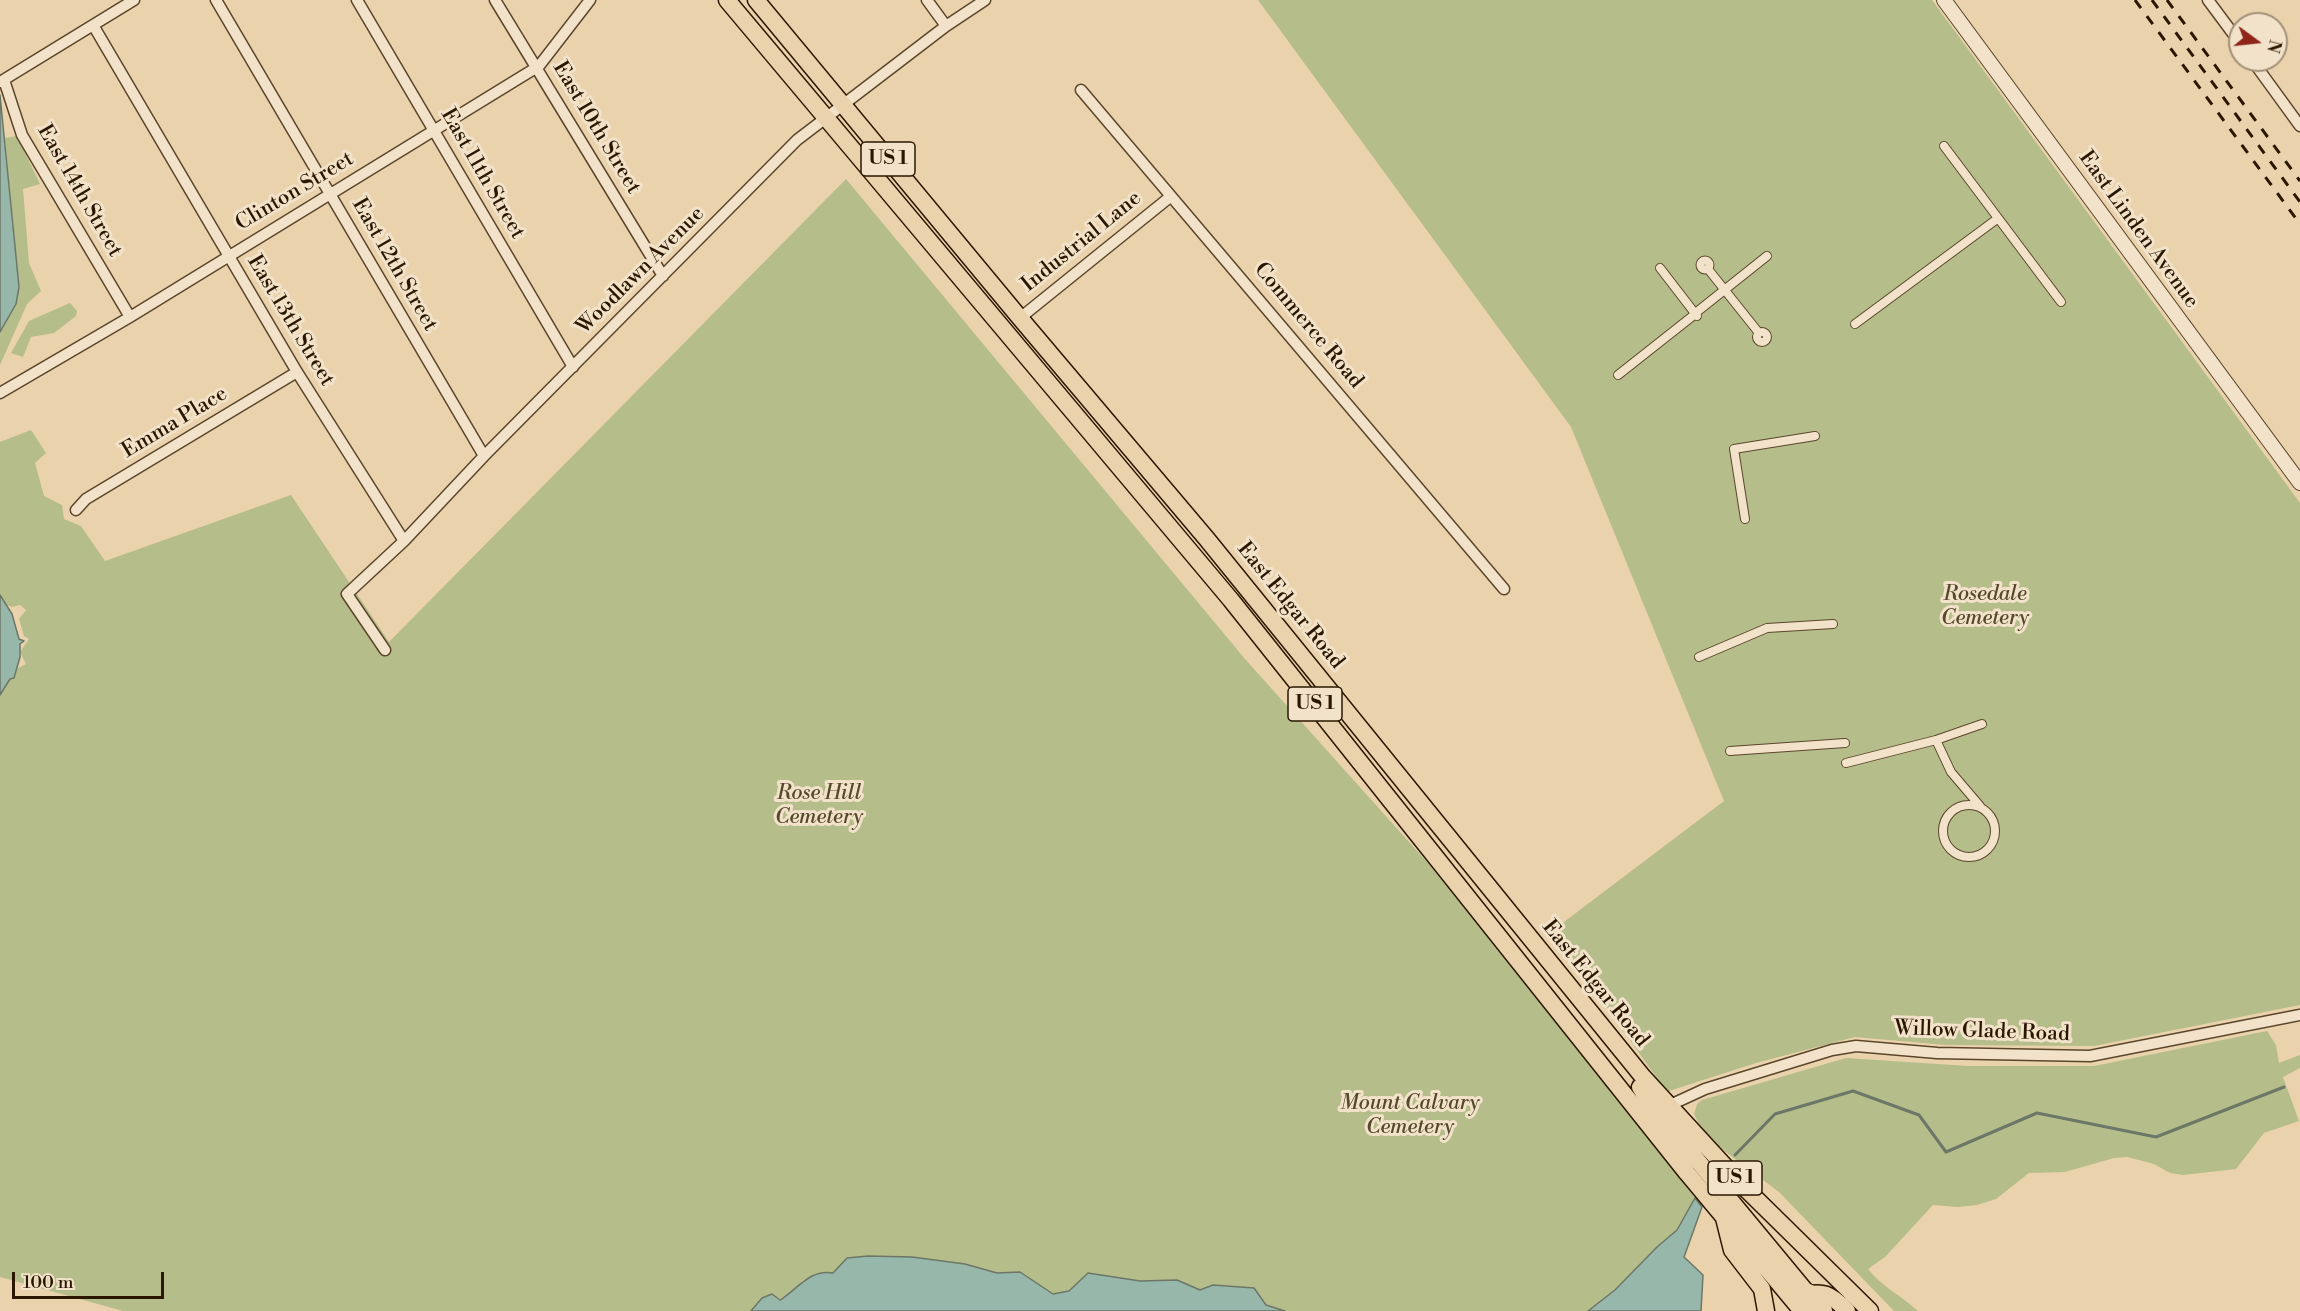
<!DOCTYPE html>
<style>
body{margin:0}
#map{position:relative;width:2300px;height:1311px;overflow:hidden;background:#ead2ac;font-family:"Libre Bodoni",serif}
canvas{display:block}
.north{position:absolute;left:2228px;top:12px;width:60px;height:60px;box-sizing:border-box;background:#f1e2c9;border:2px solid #a29179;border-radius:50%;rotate:105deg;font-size:16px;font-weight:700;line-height:24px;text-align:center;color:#2b1700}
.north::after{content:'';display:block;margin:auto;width:21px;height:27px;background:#8f2418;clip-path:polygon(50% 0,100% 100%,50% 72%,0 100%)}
.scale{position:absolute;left:12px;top:1272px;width:152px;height:27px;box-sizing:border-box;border:3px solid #2b1700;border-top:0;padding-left:8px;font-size:18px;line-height:21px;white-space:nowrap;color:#2b1700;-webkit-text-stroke:4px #f1e2c9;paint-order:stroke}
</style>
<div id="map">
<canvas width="2300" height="1311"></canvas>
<div class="north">N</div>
<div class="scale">100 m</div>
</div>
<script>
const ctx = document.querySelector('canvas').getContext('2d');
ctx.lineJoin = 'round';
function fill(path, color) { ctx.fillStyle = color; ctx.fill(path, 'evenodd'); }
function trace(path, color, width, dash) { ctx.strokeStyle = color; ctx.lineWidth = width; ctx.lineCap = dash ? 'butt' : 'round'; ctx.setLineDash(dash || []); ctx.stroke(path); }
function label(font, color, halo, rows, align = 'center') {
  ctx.font = font + ' "Libre Bodoni",serif'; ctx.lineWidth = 6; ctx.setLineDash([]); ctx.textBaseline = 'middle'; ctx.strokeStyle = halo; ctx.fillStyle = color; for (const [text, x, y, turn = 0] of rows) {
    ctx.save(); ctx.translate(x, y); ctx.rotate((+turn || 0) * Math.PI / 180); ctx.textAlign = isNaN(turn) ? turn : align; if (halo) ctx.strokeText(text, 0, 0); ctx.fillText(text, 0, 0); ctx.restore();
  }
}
fill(new Path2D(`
 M1258 0H1932L2300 503V1005L2094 1046 1946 1045 1855 1037 1756 1063 1669 1091 1664 1088 1552 931 1724 801 1571 427Z
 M17 136 40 184 23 189 29 263 41 291 27 304 0 365V332L16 304 19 287 5 138Z
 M846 179 1245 659 1427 862 1689 1190 1695 1198 1677 1230 1657 1247 1615 1290 1588 1311H1285L1213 1285 1200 1290 1177 1280 1140 1281 1088 1273 1069 1291 1053 1294 1020 1272 997 1273 965 1264 912 1257 803 1280C785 1304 771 1296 751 1311H123L0 1277V695L10 679 14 678 18 668 26 664 20 652 29 639 24 636 19 619 26 610 20 605 12 607 5 604 0 595V442L31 430 46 453 35 463 44 496 62 505 64 519 81 526 105 561 291 495 389 642Z
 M70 303 77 311 76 316 54 333 31 337 23 357 11 353 29 321Z
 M2267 1031 2276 1045 2279 1063 2300 1055V1068L2283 1077 2299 1121 2264 1133 2236 1169 2183 1175 2170 1173 2154 1164 2127 1157 2114 1158 2065 1172 2029 1173 1996 1199 1977 1205 1958 1207 1933 1205 1885 1257 1868 1269C1882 1287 1902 1296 1918 1311H1894L1779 1192 1714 1143 1701 1129 1694 1114 1697 1104 1702 1100 1846 1058 1968 1066H2094Z`), '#b5bd8b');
const water = new Path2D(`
 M0 95 19 287 16 304 0 332Z
 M0 595 12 614 19 639 24 641 20 644V657L14 678 10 679 0 695Z
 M1695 1198 1702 1207 1684 1257 1703 1275 1701 1311H1588L1615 1290 1657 1247 1677 1230Z
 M868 1256 912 1257 965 1264 997 1273 1020 1272 1053 1294 1069 1291 1088 1273 1140 1281 1177 1280 1200 1290 1213 1285 1254 1288 1266 1305 1285 1311H751L762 1298 772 1294 780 1300C798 1289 809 1269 833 1273L847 1258Z`);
fill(water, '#98b7ab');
trace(water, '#6c7767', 1.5);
trace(new Path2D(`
 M1735 1155 1775 1114 1853 1091 1919 1115 1946 1152 2037 1113 2156 1137 2284 1087`), '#6c7767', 3);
const pedestrian = new Path2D(`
 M1944 146 2061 302
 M1700.5 265a4.5 4.5 0 1 1 9 0a4.5 4.5 0 1 1-9 0Z
 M1660 268 1697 316
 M1708 269 1759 333
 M1698 311 1767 256
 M1855 324 1997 219
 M1757 337a5 5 0 1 1 10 0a5 5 0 1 1-10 0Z
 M1618 375 1694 315
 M1745 519 1734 449 1815 436
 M1699 657 1767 628 1833 624
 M1936 740 1951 772 1980 806
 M1730 751 1845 743
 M1846 763 1936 740 1982 724
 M1943 831a26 26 0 1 1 52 0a26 26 0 1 1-52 0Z`);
const minor = new Path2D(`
 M216 0 484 456
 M357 0 573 367
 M495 0 663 276
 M927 0 946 26
 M2208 0 2240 43
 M93 25 297 372 404 541
 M2252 60 2300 126
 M4 80 22 135 130 317
 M0 82 134 0
 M1081 90 1504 589
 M1020 318 1170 197
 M0 393 130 317 539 66 590 0
 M76 510 86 499 297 372
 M385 650 347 594 404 541 484 456 797 140 946 26 985 0
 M1668 1106 1705 1089 1832 1050 1856 1046 1937 1053 2090 1056 2300 1015`);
const tertiary = new Path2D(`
 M1944 0 2300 483`);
const trunk = new Path2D(`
 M727 0 1231 600 1687 1173 1802 1311
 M756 0 1020 318 1206 538 1643 1077 1742 1185 1870 1311
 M1640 1087 1649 1102 1808 1294
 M1724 1218 1732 1250 1762 1289 1766 1311
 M1799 1297C1822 1289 1831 1294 1847 1311`);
const motorway = new Path2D(`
 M1808 1294 1822 1311`);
trace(pedestrian, '#5b462b', 10);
trace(minor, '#5b462b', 13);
trace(tertiary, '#5b462b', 16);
trace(trunk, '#2b1700', 19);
trace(motorway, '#2b1700', 22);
trace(pedestrian, '#f1e2c9', 8);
trace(minor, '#f1e2c9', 10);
trace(tertiary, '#f1e2c9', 14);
trace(trunk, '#ead2ac', 16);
trace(motorway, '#ead2ac', 20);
trace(new Path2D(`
 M2135 0 2300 224
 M2152 0 2300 202
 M2167 0 2300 181`), '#2b1700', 3, [10, 10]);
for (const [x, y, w] of [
 [888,159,54],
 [1315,704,54],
 [1735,1178,54]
]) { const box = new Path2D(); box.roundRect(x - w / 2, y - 17, w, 34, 4.5); ctx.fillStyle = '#f1e2c9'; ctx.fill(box); trace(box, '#2b1700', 1.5); }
label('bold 20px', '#2b1700', null, [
 ["US 1",888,159],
 ["US 1",1315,704],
 ["US 1",1735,1178]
]);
label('21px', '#2b1700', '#f1e2c9', [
 ["East 10th Street",596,128,59],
 ["East 11th Street",482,174,60],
 ["East 14th Street",79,191,60],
 ["Clinton Street",295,192,-31],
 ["East Linden Avenue",2138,230,54],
 ["Industrial Lane",1082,242,-39],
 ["East 12th Street",394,265,60],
 ["Woodlawn Avenue",641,271,-45],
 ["East 13th Street",290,321,59],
 ["Commerce Road",1308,326,50],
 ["Emma Place",175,423,-31],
 ["East Edgar Road",1290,606,51],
 ["East Edgar Road",1595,984,51],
 ["Willow Glade Road",1982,1032,2]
]);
label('italic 21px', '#54492a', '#f1e2c9', [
 ["Rosedale",1985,595],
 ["Cemetery",1985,619],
 ["Rose Hill",819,794],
 ["Cemetery",819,818],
 ["Mount Calvary",1410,1104],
 ["Cemetery",1410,1128]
]);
</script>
